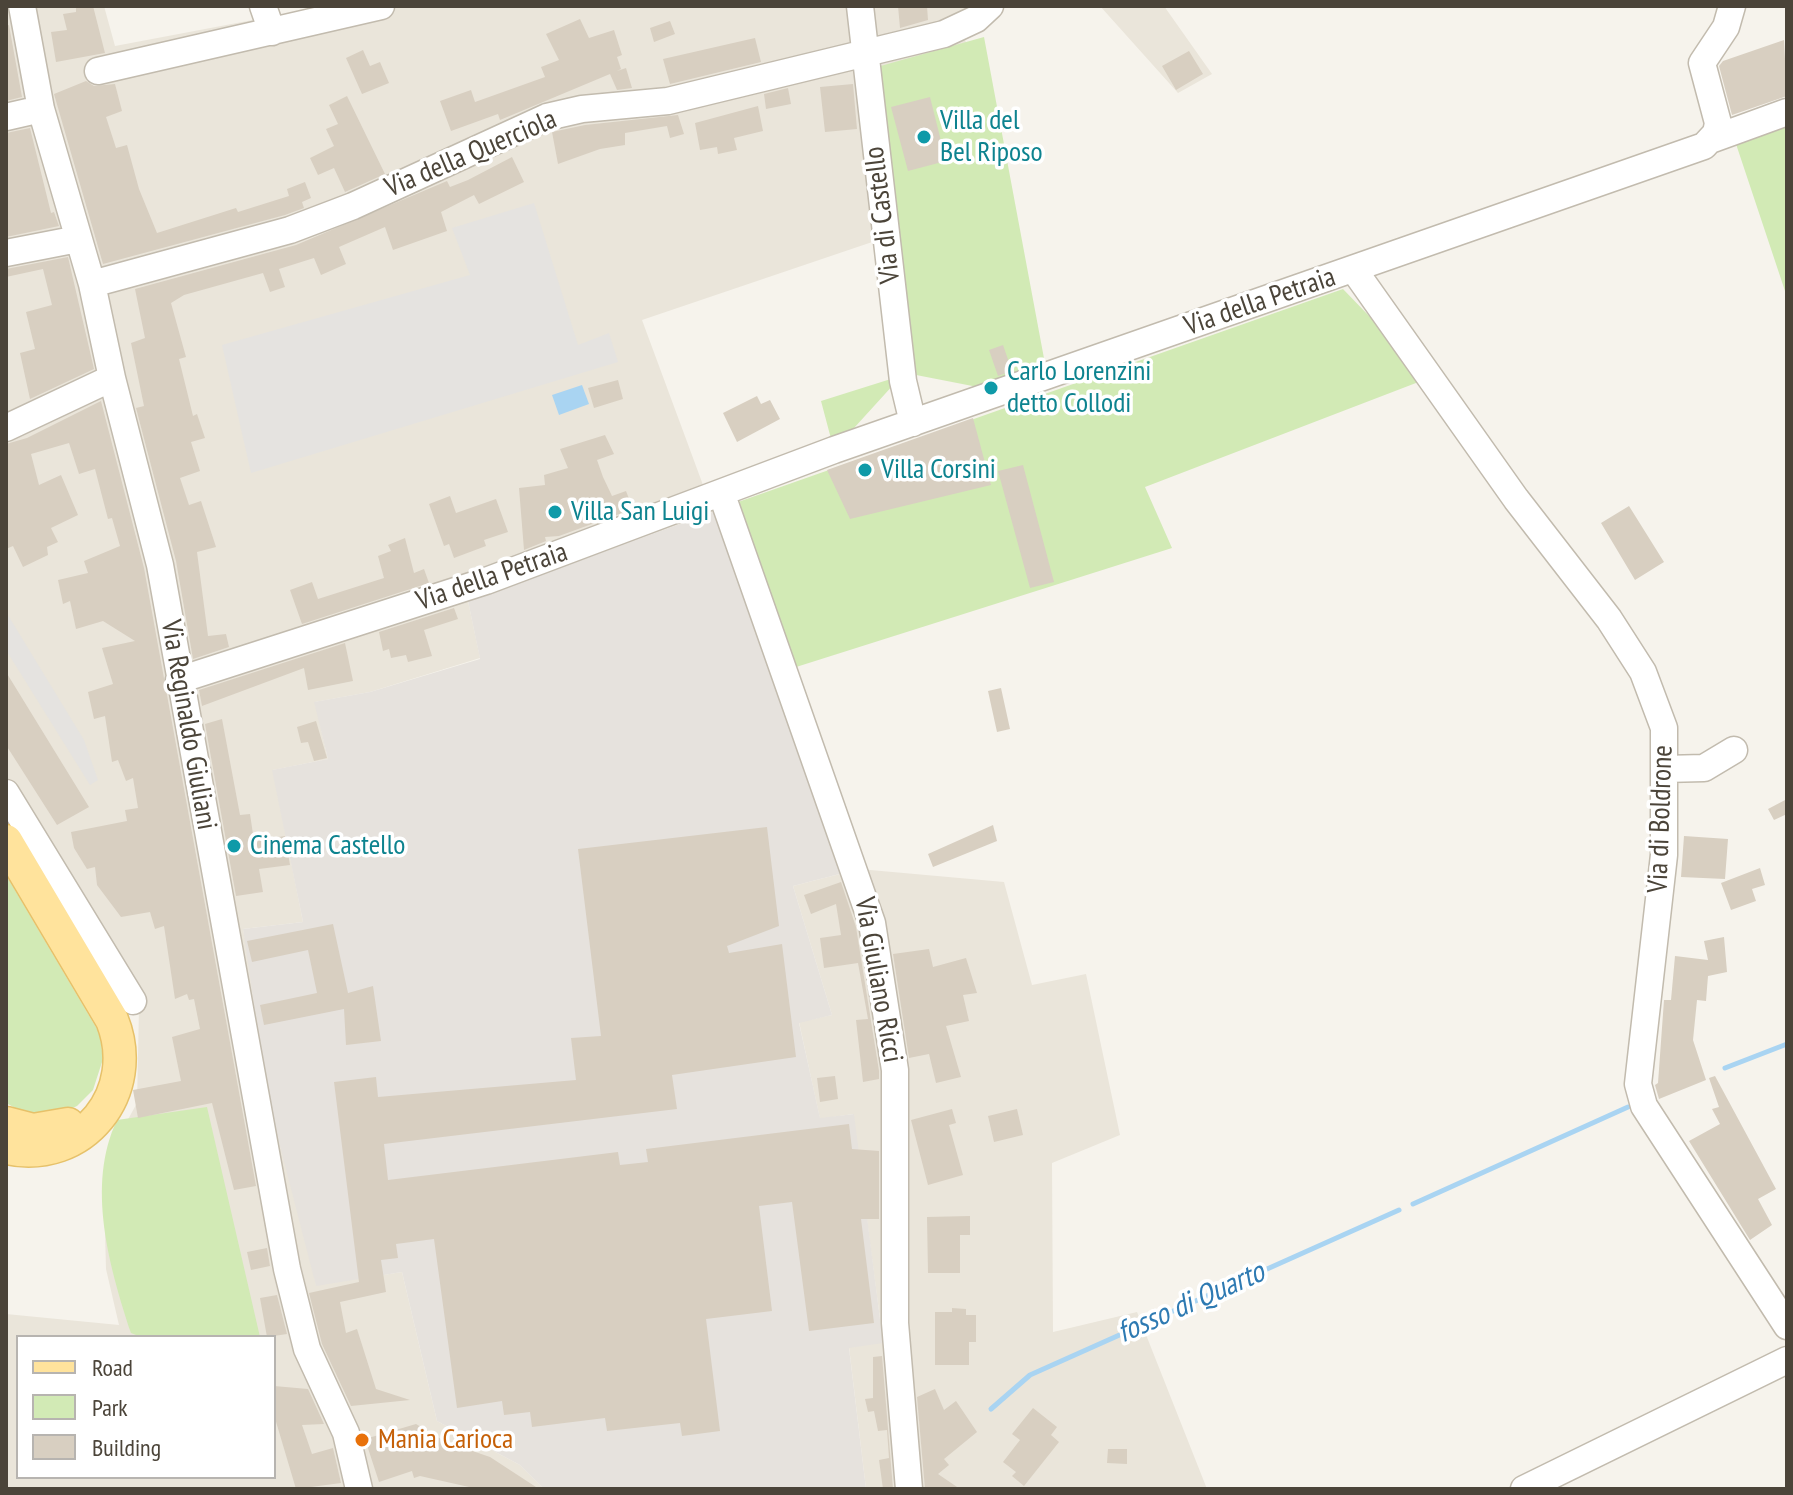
<!DOCTYPE html>
<style>
body{margin:0}
#map{position:relative;width:1793px;height:1495px;overflow:hidden;background:#f6f3ec;font-family:"PT Sans Narrow",sans-serif}
canvas{display:block}
.frame{position:absolute;inset:0;border:8px solid #4b4439;pointer-events:none}
.legend{position:absolute;left:16px;top:1335px;width:260px;height:144px;box-sizing:border-box;background:#fff;border:2px solid #b7b4b0;margin:0;padding:10px 14px;list-style:none;font-size:24px;color:#4b4439}
.legend li{display:flex;align-items:center;gap:16px;height:40px}
.legend b{width:40px;border:2px solid #b7b4b0}
</style>
<div id="map">
<canvas width="1793" height="1495"></canvas>
<div class="frame"></div>
<ul class="legend">
<li><b style="height:10px;background:#ffe39c"></b>Road</li>
<li><b style="height:22px;background:#d2eab5"></b>Park</li>
<li><b style="height:22px;background:#d8cfc1"></b>Building</li>
</ul>
</div>
<script>
const ctx = document.querySelector('canvas').getContext('2d');
ctx.lineJoin = 'round';
function fill(path, color) { ctx.fillStyle = color; ctx.fill(path, 'evenodd'); }
function trace(path, color, width, dash) { ctx.strokeStyle = color; ctx.lineWidth = width; ctx.lineCap = dash ? 'butt' : 'round'; ctx.setLineDash(dash || []); ctx.stroke(path); }
function label(font, color, halo, rows, align = 'center') {
  ctx.font = font + ' "PT Sans Narrow",sans-serif'; ctx.lineWidth = 7; ctx.setLineDash([]); ctx.textBaseline = 'middle'; ctx.strokeStyle = halo; ctx.fillStyle = color; for (const [text, x, y, turn = 0] of rows) {
    ctx.save(); ctx.translate(x, y); ctx.rotate((+turn || 0) * Math.PI / 180); ctx.textAlign = isNaN(turn) ? turn : align; if (halo) ctx.strokeText(text, 0, 0); ctx.fillText(text, 0, 0); ctx.restore();
  }
}
fill(new Path2D(`
 M6 6H104L115 46 327 6H1006L965 39 1002 198 642 320 713 512 468 601 480 658 370 692 315 702 328 759 273 770 303 922 243 929 316 1285 402 1272 437 1421 520 1465 544 1489H6V1314L119 1325 106 1269 104 1193 109 1154 137 1103 139 1008 6 783ZM18 1337H274V1477H18Z
 M1100 6H1164L1212 74 1178 93Z
 M859 869 1004 882 1032 985 1086 974 1120 1135 1052 1163 1053 1332 1137 1312 1207 1489H866L849 1347 883 1342 853 1114 820 1119 799 1022 832 1015 793 886Z`), '#eae5da');
fill(new Path2D(`
 M732 505 859 869 793 886 832 1015 799 1023 820 1118 854 1114 883 1343 849 1348 866 1489H544L520 1465 437 1421 402 1272 316 1286 268 1099 243 929 303 922 272 770 328 759 314 702 370 692 480 659 468 601Z`), '#e6e2dd');
fill(new Path2D(`
 M984 37 1046 369 993 390 911 374 877 67Z
 M1787 120V297L1735 141Z
 M1343 289 1429 378 1145 487 1172 548 793 668 738 502Z
 M894 378 895 383 834 450 821 401Z
 M6 875 100 1034 103 1059 93 1090 77 1106 53 1117H32L6 1103Z
 M207 1107 260 1337H141L131 1333C109 1266 86 1185 117 1120Z`), '#d2eab5');
fill(new Path2D(`
 M534 203 578 345 609 333 618 362 251 473 222 345 470 275 452 228Z
 M6 612 84 740 98 780 90 785 6 650Z`), '#e5e3e0');
fill(new Path2D(`
 M582 385 589 404 559 415 552 395Z`), '#a9d4f2');
trace(new Path2D(`
 M1725 1068 1787 1044
 M1413 1204 1628 1107
 M991 1409 1030 1375 1399 1210`), '#a9d4f2', 5);
fill(new Path2D(`
 M76 6H93L105 53 56 62 51 32 67 30 63 14 76 12Z
 M898 6H927L928 20 900 28Z
 M580 19 589 38 614 30 622 55 617 57 621 69 617 71 626 68 632 88 617 90 610 74 500 120 498 114 451 131 440 101 471 90 475 102 545 77 541 67 559 60 546 34Z
 M670 21 675 34 654 42 650 28Z
 M9 25 22 97 6 101V26Z
 M755 38 761 62 670 84 663 59Z
 M1784 40 1787 96 1732 115 1719 66 1723 61Z
 M363 50 370 66 380 62 389 83 362 94 346 58Z
 M1189 51 1203 74 1176 90 1162 66Z
 M86 81 94 86 115 84 122 111 106 117 116 148 127 145 139 189 157 233 236 208 238 212 289 196 287 189 305 182 311 198 302 202 304 208 285 215 103 264 54 94Z
 M853 84 857 129 825 132 820 87Z
 M788 88 791 104 766 109 764 94Z
 M347 96 385 174 345 192 334 168 318 175 310 158 334 146 326 129 338 124 329 105Z
 M930 97 946 161 908 171 891 107Z
 M758 106 763 131 734 138 737 150 718 154 717 147 700 150 695 123Z
 M678 115 684 134 670 138 667 126 625 133V145L600 149 558 164 552 132 585 125Z
 M30 128 51 213 54 212 59 226 6 237V133Z
 M512 157 524 182 479 204 474 195 441 212 447 231 393 250 385 227 339 247 346 264 321 275 314 258 279 269 285 287 270 292 263 273 184 295 171 303 186 357 179 359 193 416 197 414 205 438 191 442 200 471 180 478 189 505 201 501 216 547 197 552 208 636 226 634 229 647 193 659 176 561 136 408 144 406 131 343 145 338 135 289 296 245 447 181 450 187 468 180Z
 M68 257 94 369 30 399 20 353 35 349 26 312 52 305 43 269 6 277V269Z
 M1003 345 1012 371 998 376 989 350Z
 M618 380 623 399 594 408 588 388Z
 M757 396 761 404 770 400 780 419 737 442 723 413Z
 M101 401 144 568 256 1186 234 1190 212 1103 138 1118 133 1090 181 1081 172 1037 200 1029 194 999 189 1000 187 994 175 999 164 926 155 929 150 912 121 917 97 885 95 867 87 869 74 848 71 832 127 821 125 810 138 808 133 778 126 781 118 760 112 762 105 716 94 719 88 692 113 684 102 648 135 641 103 621 76 629 70 601 63 604 58 580 88 573 84 561 120 546 112 518 108 519 95 469 79 474 69 443 31 454 39 485 61 475 78 515 51 528 58 542 47 547 48 555 23 567 13 546 6 549V444L27 438Z
 M973 418 991 485 850 519 827 470Z
 M605 435 614 454 597 460 603 477 612 496 626 491 633 509 559 536 545 537 546 541 524 550 519 488 545 485 544 475 568 468 560 449Z
 M1023 465 1054 582 1030 588 998 471Z
 M450 496 456 513 496 499 508 532 484 540 486 546 454 558 449 544 444 546 429 504Z
 M1629 506 1664 562 1635 580 1601 523Z
 M405 538 414 573 424 569 429 583 302 624 290 590 312 582 318 599 384 578 378 556 391 551 388 545Z
 M454 608 458 619 424 630 432 656 408 662 406 655 391 658 389 649 383 651 379 632Z
 M345 643 353 681 308 690 304 668 202 706 199 690Z
 M6 672 89 807 57 825 6 745Z
 M1001 688 1010 729 997 732 988 691Z
 M222 719 240 815 250 814 254 841 285 836 290 865 259 869 263 892 236 896 205 724Z
 M316 721 327 758 314 761 308 742 301 743 297 727Z
 M1787 799V814L1774 820 1768 809Z
 M993 825 997 841 933 867 928 854Z
 M767 827 779 926 727 946 729 953 782 944 796 1057 672 1075 677 1109 384 1144 388 1180 618 1152 620 1165 648 1162 646 1149 849 1124 852 1149 879 1151V1219H861L874 1323 809 1331 792 1202 759 1206 772 1311 706 1319 720 1431 682 1436 680 1423 607 1431 605 1418 532 1427 530 1412 504 1415 502 1401 457 1408 434 1239 396 1244 398 1258 381 1260 386 1292 340 1302 346 1333 357 1329 376 1389 410 1400 351 1406 322 1344 309 1293 359 1282 334 1082 376 1077 378 1097 576 1080 571 1038 601 1036 578 849Z
 M1684 836 1728 839 1725 879 1681 877Z
 M1760 868 1765 885 1752 889 1756 901 1731 910 1721 883Z
 M841 882 856 927 879 1071V1079L863 1082 856 1020 868 1019 858 963 824 968 820 938 841 935 836 904 811 914 804 895Z
 M333 924 348 993 373 986 381 1041 346 1045 344 1009 264 1025 260 1005 317 993 308 950 252 962 247 941Z
 M1724 937 1727 972 1708 976 1706 1001 1697 1000 1693 1040 1706 1080 1659 1099 1655 1085 1658 1083 1664 1000H1671L1675 956 1708 960 1704 941Z
 M929 949 933 967 966 958 977 993 963 995 969 1021 946 1026 961 1077 936 1083 929 1054 909 1058 893 954Z
 M835 1076 838 1099 820 1102 817 1078Z
 M1715 1076 1776 1189 1758 1199 1772 1225 1750 1240 1689 1141 1720 1124 1712 1109 1719 1107 1709 1078Z
 M952 1109 956 1123 949 1125 963 1175 928 1185 911 1120Z
 M1017 1109 1023 1135 994 1142 988 1116Z
 M970 1216V1235H960V1273H928L927 1217Z
 M267 1248 270 1266 251 1270 247 1252Z
 M277 1295 287 1334 267 1337 260 1298Z
 M952 1308 966 1309V1315H976V1342H969V1365H935V1312H952Z
 M882 1356 893 1489H883L879 1460 889 1458 887 1430 878 1431 874 1411 868 1412 865 1399 873 1398V1357Z
 M274 1386 308 1389 324 1424 302 1425 312 1454 333 1448 341 1483 296 1489 274 1415Z
 M935 1389 944 1410 956 1401 977 1432 944 1459 949 1465 938 1474 960 1489H925L917 1397Z
 M1033 1408 1057 1427 1051 1435 1059 1442 1024 1486 1012 1476 1016 1472 1003 1462 1020 1440 1012 1434Z
 M416 1424 446 1442 490 1457 539 1489H478L420 1476 414 1478 412 1471 379 1482 365 1439Z
 M1108 1449H1127V1464L1107 1463Z`), '#d8cfc1');
const minor = new Path2D(`
 M22 6 41 109 92 284 112 378 160 565 287 1269 307 1349 346 1433 359 1489
 M263 6 272 32
 M860 6 903 381 913 423
 M98 71 381 6
 M6 117 41 109
 M1710 140 1787 112
 M6 253 78 239
 M1354 270 1516 499 1609 619 1643 672 1664 728V855L1638 1084 1644 1106 1787 1326
 M92 284 290 230 353 206 547 117 582 109 668 101 944 34 976 19 990 6
 M6 428 112 378
 M722 495 872 923 895 1070V1323L909 1489
 M179 680 486 581 834 450 1704 146 1716 133 1718 123 1702 63 1726 27 1732 6
 M1664 769 1704 768 1734 750
 M6 793 133 1001
 M1524 1489 1787 1360`);
const major = new Path2D(`
 M6 841 112 1020C141 1092 83 1165 6 1148
 M6 1123 33 1130 68 1124`);
trace(minor, '#c2bbae', 29);
trace(major, '#e6c16a', 35);
trace(minor, '#fff', 26);
trace(major, '#ffe39c', 32);
for (const [x, y, r, color] of [
 [924,137,8,"#0f9aa8"],
 [991,388,8,"#0f9aa8"],
 [865,470,8,"#0f9aa8"],
 [555,512,8,"#0f9aa8"],
 [234,846,8,"#0f9aa8"],
 [362,1440,8,"#e8710a"]
]) { const dot = new Path2D(); dot.arc(x, y, r, 0, 2 * Math.PI); ctx.fillStyle = color; ctx.fill(dot); trace(dot, '#fff', 3); }
label('28px', '#0d838f', '#fff', [
 ["Villa del",940,121],
 ["Bel Riposo",940,153],
 ["Carlo Lorenzini",1007,372],
 ["detto Collodi",1007,404],
 ["Villa Corsini",881,470],
 ["Villa San Luigi",571,512],
 ["Cinema Castello",250,846]
], 'left');
label('28px', '#4b4439', '#fff', [
 ["Via della Querciola",471,154,-23],
 ["Via di Castello",883,215,-97],
 ["Via della Petraia",1260,302,-19],
 ["Via della Petraia",492,577,-19],
 ["Via Reginaldo Giuliani",188,725,80],
 ["Via di Boldrone",1661,819,-88],
 ["Via Giuliano Ricci",878,980,80]
]);
label('28px', '#c56008', '#fff', [
 ["Mania Carioca",378,1440]
], 'left');
label('italic 30px', '#2e7ab2', '#fff', [
 ["fosso di Quarto",1191,1303,-24]
]);
</script>
